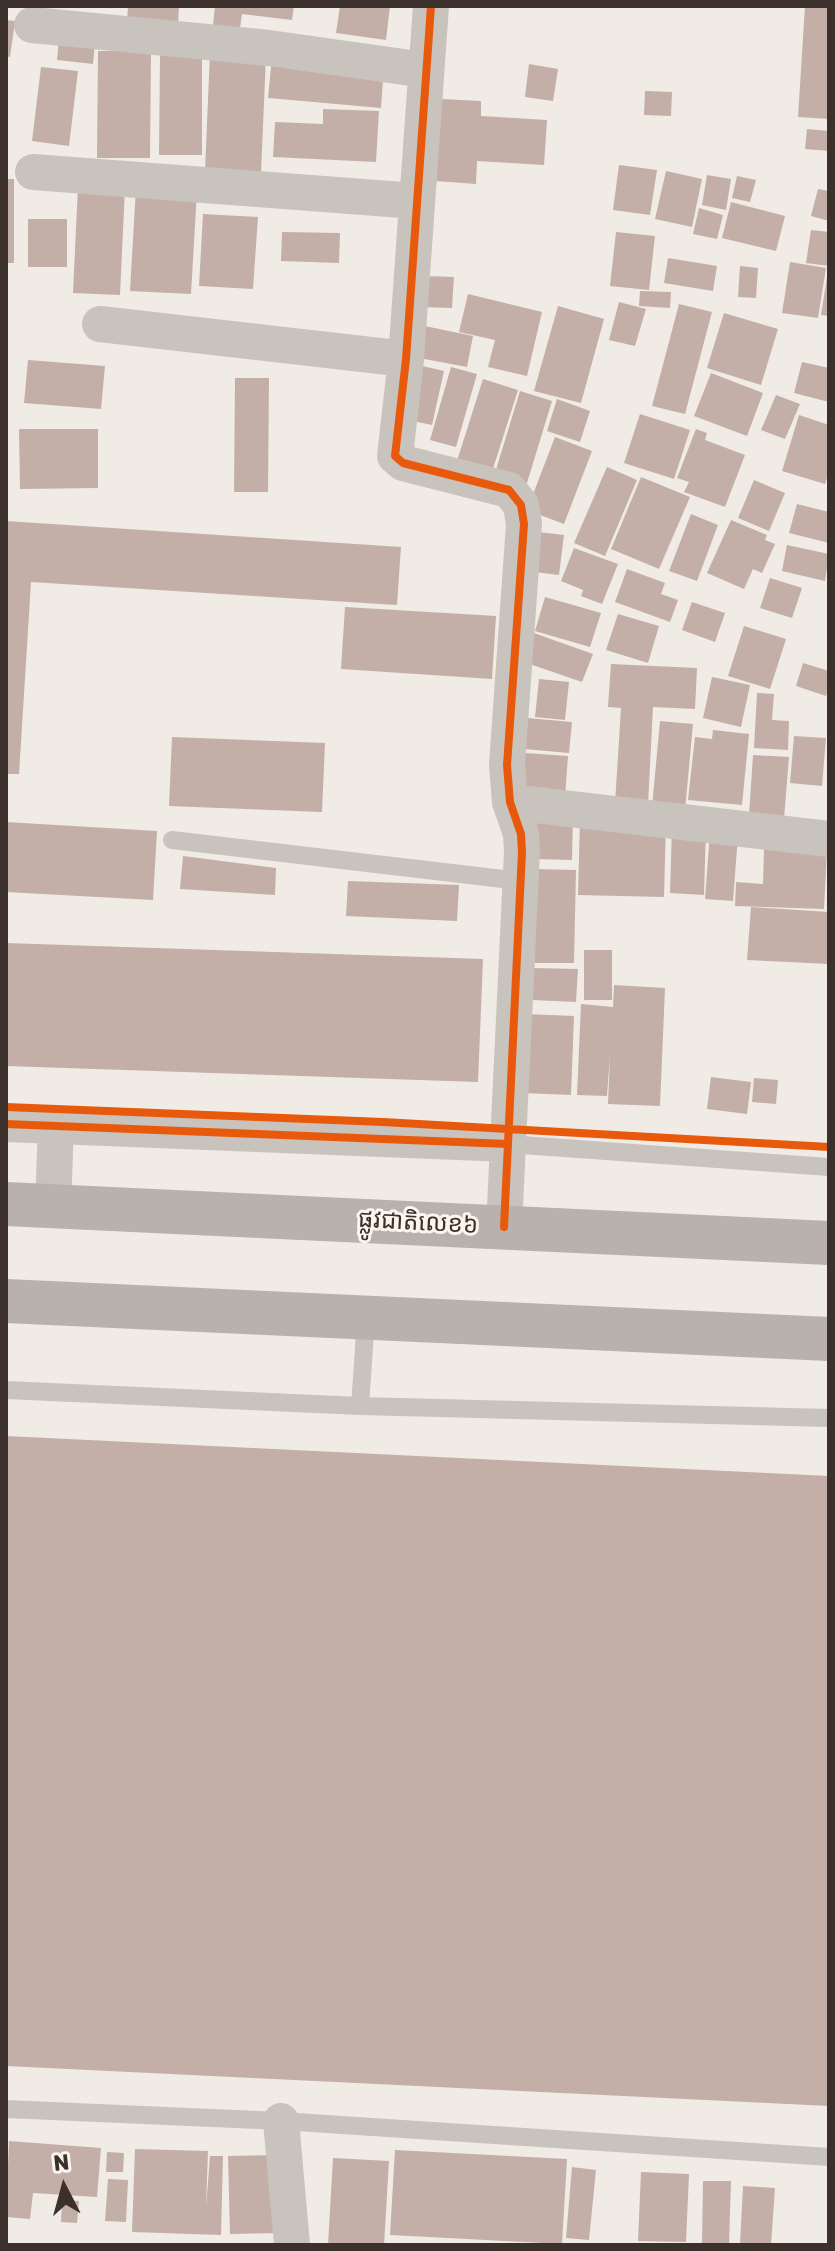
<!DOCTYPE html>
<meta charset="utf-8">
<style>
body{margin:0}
#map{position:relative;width:835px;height:2251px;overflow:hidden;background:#f0ebe5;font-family:Rubik,sans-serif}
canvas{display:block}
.frame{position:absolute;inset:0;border:8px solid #3b302b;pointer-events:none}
.north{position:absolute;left:24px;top:2147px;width:80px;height:80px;-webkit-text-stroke:6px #fbf5ee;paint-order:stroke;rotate:354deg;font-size:22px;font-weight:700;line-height:32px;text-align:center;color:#3b302b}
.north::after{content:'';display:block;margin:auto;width:28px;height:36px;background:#3b302b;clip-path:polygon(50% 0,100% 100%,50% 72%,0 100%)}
</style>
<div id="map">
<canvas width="835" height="2251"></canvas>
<div class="frame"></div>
<div class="north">N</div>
</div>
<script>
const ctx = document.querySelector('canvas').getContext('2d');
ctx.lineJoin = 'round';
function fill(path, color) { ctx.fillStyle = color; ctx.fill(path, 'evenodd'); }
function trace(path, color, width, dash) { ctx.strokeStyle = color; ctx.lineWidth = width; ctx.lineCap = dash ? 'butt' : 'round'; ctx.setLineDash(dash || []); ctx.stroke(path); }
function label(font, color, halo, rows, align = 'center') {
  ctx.font = font + ' Rubik,"Noto Sans Khmer",sans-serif'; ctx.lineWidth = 6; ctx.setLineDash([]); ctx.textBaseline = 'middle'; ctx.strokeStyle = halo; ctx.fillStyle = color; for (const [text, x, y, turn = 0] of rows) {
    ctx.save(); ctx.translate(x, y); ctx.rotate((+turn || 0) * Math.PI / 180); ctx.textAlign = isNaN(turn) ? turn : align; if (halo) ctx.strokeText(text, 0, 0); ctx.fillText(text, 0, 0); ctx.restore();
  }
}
fill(new Path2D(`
 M128 6H179L178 25 127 22Z
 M215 6H294L292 20 242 14 240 28 213 25Z
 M340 6H390L386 40 336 33Z
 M805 6H829V119L798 117Z
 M6 20 15 21 10 57 6 56Z
 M60 29 96 33 93 64 57 60Z
 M98 51H151L150 158H97Z
 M210 53 266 56 261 173 205 171Z
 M160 55 202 56V155H159Z
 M272 57 384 67 381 108 268 98Z
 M529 64 558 69 553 101 525 97Z
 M41 67 78 71 69 146 32 141Z
 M645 91 672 92 671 116 644 115Z
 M441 99 481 101V116L547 120 544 165 477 161 476 184 436 181Z
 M323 109 379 111 376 162 273 157 275 122 323 124Z
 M807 129 829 131V151L805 149Z
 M619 165 657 170 650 215 613 210Z
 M666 171 702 179 692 227 655 219Z
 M707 175 731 179 726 210 702 205Z
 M737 176 756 180 750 202 732 198Z
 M6 179H14V263H6Z
 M78 186 125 187 120 295 73 293Z
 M136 188 197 191 191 294 130 291Z
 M818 189 829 191V221L811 216Z
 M731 202 785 216 776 251 722 238Z
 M699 208 723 215 717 239 693 234Z
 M203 214 258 217 253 289 199 286Z
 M28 219H67V267H28Z
 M811 230 829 232V266L806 263Z
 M282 232 340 233 339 263 281 261Z
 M616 232 655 236 649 290 610 286Z
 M668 258 717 266 713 291 664 283Z
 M790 262 826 268 818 318 782 313Z
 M740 266 758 268 756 298 738 297Z
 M424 276 454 277 452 308 422 307Z
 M827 277H829V316L821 315Z
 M640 291 671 292 670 308 639 306Z
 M468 294 542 312 527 376 488 367 495 340 459 332Z
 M619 302 646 309 635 346 609 340Z
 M679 304 712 312 685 414 652 406Z
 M558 306 604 319 581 403 534 391Z
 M724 313 778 329 761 385 707 368Z
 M420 325 473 336 467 367 414 357Z
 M28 360 105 366 101 409 24 403Z
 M802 362 829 368V402L794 393Z
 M414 364 444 371 432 425 403 419Z
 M451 367 477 374 456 447 430 440Z
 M711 373 763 393 747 436 694 416Z
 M235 378H269L268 492H234Z
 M483 379 518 390 491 475 456 464Z
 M520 391 552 401 527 483 495 473Z
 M776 395 800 404 785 439 761 430Z
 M557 399 590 411 580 442 547 431Z
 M640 414 690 430 674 479 624 463Z
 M799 415 829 425V472L825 484 782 471Z
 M19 429H98V488L20 489Z
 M696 429 707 433 705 440 745 455 725 507 684 492 689 482 677 478Z
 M555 437 592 451 564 524 527 510Z
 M607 467 637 480 605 556 574 543Z
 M641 477 690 497 659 569 611 549Z
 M754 480 785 493 769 531 738 518Z
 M797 504 829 512V543L789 533Z
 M691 514 718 525 697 581 669 571Z
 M731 520 767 535 765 540 775 544 762 573 753 569 744 589 707 573Z
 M6 521 401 547 397 605 31 582 19 774H6Z
 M530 531 564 535 559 575 526 571Z
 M787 545 829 554 825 581 782 571Z
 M574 548 618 564 602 604 581 596 583 590 561 581Z
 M627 569 665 583 661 594 678 600 670 622 615 602Z
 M770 578 802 588 792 618 760 608Z
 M545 597 601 613 590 647 535 631Z
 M692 602 725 613 715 642 682 630Z
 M345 607 496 616 492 679 341 669Z
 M618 614 659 626 648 663 606 650Z
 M744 626 786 639 770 689 728 676Z
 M531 632 593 654 582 682 521 661Z
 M803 663 829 671V687L826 696 796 686Z
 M611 664 697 668 695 709 653 707 648 805 615 804 621 708 608 707Z
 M712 677 750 685 741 727 703 718Z
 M539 679 569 682 565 720 535 717Z
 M757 693 774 694 772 720 789 721 788 750 754 748Z
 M527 718 572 722 569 753 524 749Z
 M660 721 693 724 685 810 652 807Z
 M713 730 749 734 742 805 688 800 695 737 712 739Z
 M794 736 826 738 822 786 790 783Z
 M172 737 325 743 322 812 169 806Z
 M525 753 568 756 565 797 523 795Z
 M753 755 789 757 784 818 749 815Z
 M536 814 573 815 572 860 535 859Z
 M580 819 666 821 664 897 578 895Z
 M6 822 157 831 153 900 6 892Z
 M672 826 706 827 704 895 670 893Z
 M710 832 738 835 733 901 705 899Z
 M764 848 827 850 824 909 735 906 736 882 763 884Z
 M183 856 276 868 275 895 180 889Z
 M534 869 576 870 574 963H532Z
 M348 881 459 885 457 921 346 916Z
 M751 907 829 912V964L747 960Z
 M6 943 483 959 478 1082 6 1066Z
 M584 950H612V1000H584Z
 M533 968 578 969 576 1002 532 1000Z
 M614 985 665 988 660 1106 608 1104 610 1054 607 1096 577 1095 581 1004 613 1007Z
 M525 1014 574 1016 571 1095 522 1093Z
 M711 1077 751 1082 747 1114 707 1109Z
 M754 1078 778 1080 776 1104 752 1102Z
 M6 1436 829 1476V2106L6 2066Z
 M9 2141 101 2148 97 2197 33 2193 30 2219 6 2217Z
 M135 2149 208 2151 206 2208 210 2156H223L221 2235 132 2232Z
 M395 2150 567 2159 562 2244 390 2235Z
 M107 2152 124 2153 123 2172H106Z
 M277 2155 279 2233 230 2234 228 2156Z
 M333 2158 389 2161 384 2245H328Z
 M572 2167 596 2170 589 2240 566 2238Z
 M641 2172 689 2174 686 2242 638 2241Z
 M108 2179 128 2180 126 2222 105 2221Z
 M703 2181H731L729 2245H702Z
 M743 2186 775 2188 771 2245H740Z
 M62 2200 79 2201 77 2223 61 2222Z`), '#c3afa7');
trace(new Path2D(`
 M172 840 520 881
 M508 1144 829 1167
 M6 1390 360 1406 829 1418
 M360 1406 366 1318
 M6 2109 281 2121 829 2157`), '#c9c3be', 18);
trace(new Path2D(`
 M431 6 406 359 395 456 403 463 509 490 521 505 524 524 507 765 510 802 521 834 522 852 504 1227
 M32 25 269 48 425 70
 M33 172 416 201
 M100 324 406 359
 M510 802 829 839
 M6 1124 508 1144
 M53 1206 56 1125
 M281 2121 292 2245`), '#c9c3be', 36);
trace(new Path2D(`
 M6 1204 829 1243
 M6 1301 829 1339`), '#b8b1ad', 44);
trace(new Path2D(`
 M431 6 406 359 395 456 403 463 509 490 521 505 524 524 507 765 510 802 521 834 522 852 504 1227
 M6 1107 383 1122 829 1147
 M6 1124 508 1144`), '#e8590c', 8);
label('24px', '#3b302b', '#fbf5ee', [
 ["ផ្លូវជាតិលេខ៦",418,1223,3]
]);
</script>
